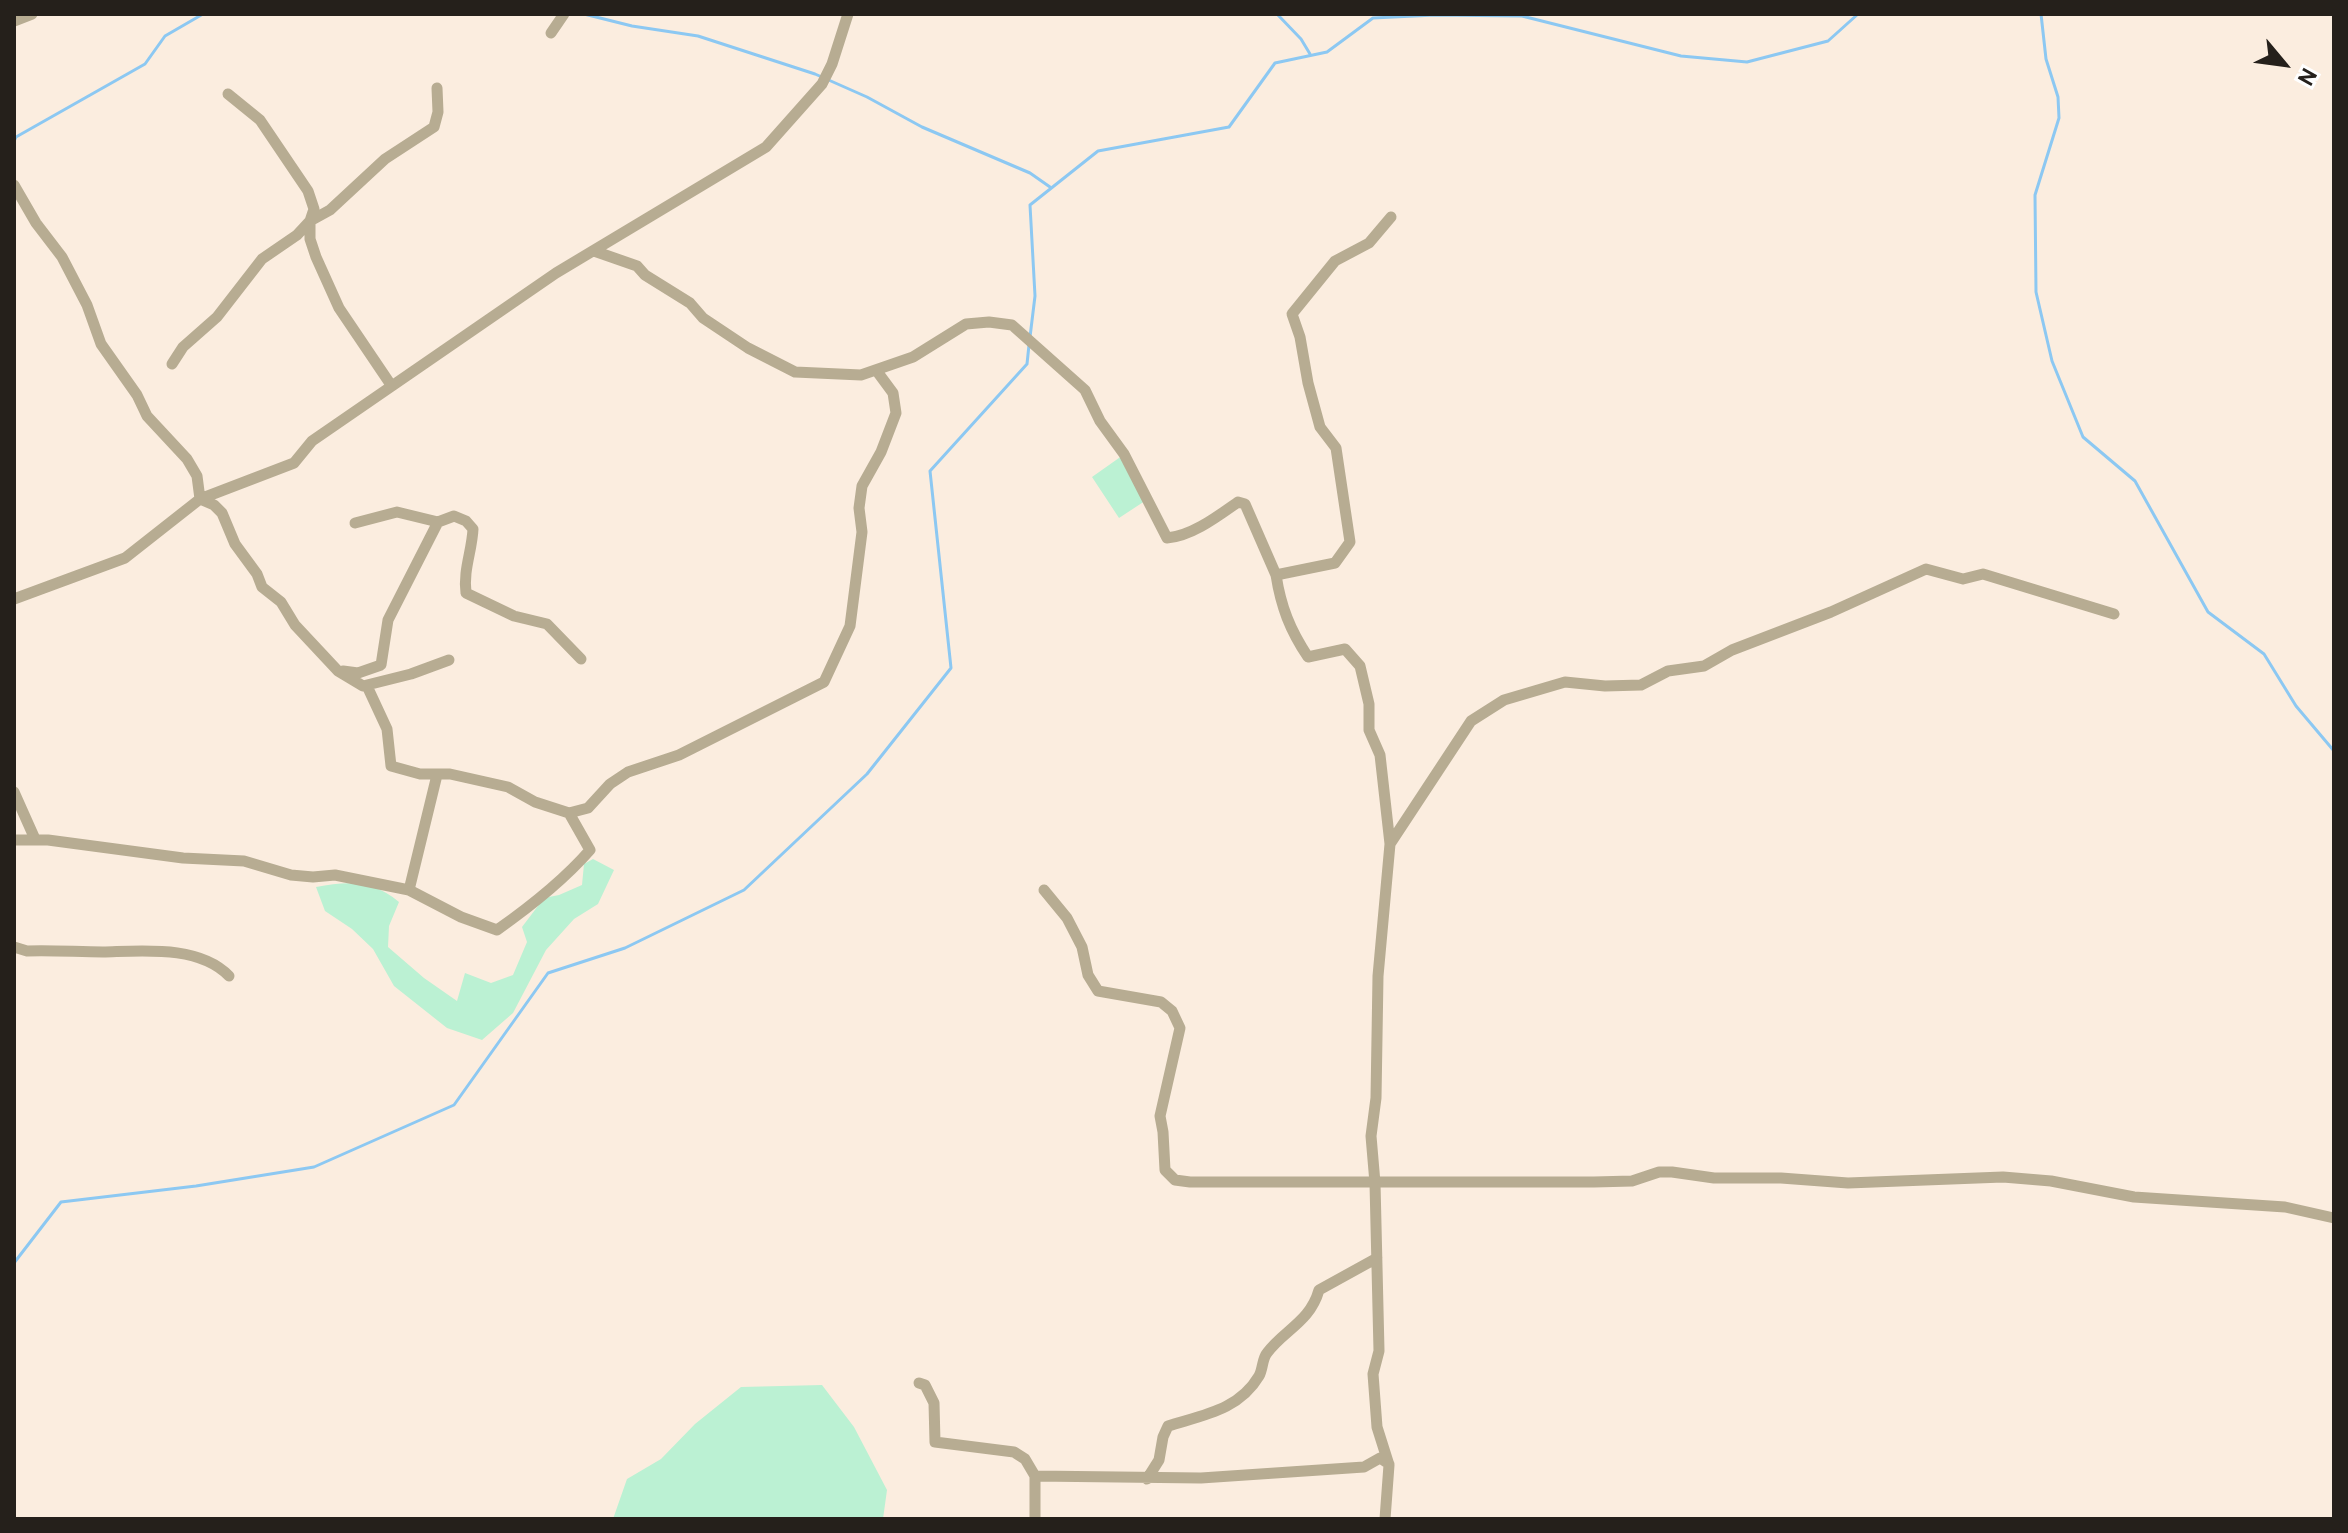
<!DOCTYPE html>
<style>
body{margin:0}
#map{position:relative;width:2348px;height:1533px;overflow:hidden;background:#fbeddf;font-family:Overpass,sans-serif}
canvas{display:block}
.frame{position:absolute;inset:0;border:16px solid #25201b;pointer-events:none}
.north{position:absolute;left:2244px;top:24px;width:80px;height:80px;-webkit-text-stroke:6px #fff;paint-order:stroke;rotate:119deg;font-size:22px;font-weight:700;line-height:32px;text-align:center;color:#25201b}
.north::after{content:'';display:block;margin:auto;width:28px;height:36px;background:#25201b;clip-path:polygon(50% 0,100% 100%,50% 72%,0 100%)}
</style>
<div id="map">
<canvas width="2348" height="1533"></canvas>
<div class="frame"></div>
<div class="north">N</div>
</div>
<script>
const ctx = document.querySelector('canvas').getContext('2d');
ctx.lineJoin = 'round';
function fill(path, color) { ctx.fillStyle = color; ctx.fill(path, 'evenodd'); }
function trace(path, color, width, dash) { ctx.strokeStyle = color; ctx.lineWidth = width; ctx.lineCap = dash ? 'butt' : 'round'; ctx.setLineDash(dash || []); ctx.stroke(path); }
fill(new Path2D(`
 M1126 453 1151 497 1119 518 1092 477Z
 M593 859 614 870 598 904 574 919 546 950 513 1013 482 1040 447 1028 394 986 373 949 352 929 325 911 316 887C349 881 372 880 399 902L389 926 388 947 424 978 457 1001 465 973 491 983 513 975 527 942 522 927 544 898 559 895 582 885 584 864Z
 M822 1385 854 1427 887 1490 883 1519H613L627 1479 661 1459 695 1424 741 1387Z`), '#bbf1d3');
trace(new Path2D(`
 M584 14 632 26 698 36 815 74 867 97 922 127 1030 173 1050 187
 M1277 14 1301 39 1310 54
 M2041 14 2046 59 2058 97 2059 118 2035 195 2036 292 2052 361 2083 437 2135 481 2208 612 2264 654 2296 706 2334 751
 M14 141 16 137 145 64 165 36 203 14
 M1030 337 1035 296 1030 205 1098 151 1229 127 1275 63 1327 52 1373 18 1435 15 1522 16 1681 56 1747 62 1828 41 1858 14
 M14 1263 61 1202 196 1186 314 1167 454 1105 548 973 625 948 744 890 867 774 951 668 930 471 1027 364 1029 345`), '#8cc8f2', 3);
trace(new Path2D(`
 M14 21 32 14
 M551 33 564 14
 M228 94 260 120 308 191 314 209 310 221V239L316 257 339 308 391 385
 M14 185 36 223 62 257 87 305 101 344 137 395 147 416 187 459 197 476 200 499 214 505 222 513 235 544 257 574 262 587 281 602 295 625 338 671 363 686 411 674 449 660
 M594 251 637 266 645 275 690 303 703 318 748 348 795 372 861 375 913 357 966 324 989 322 1012 325 1085 390 1100 421 1124 454 1167 538C1192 536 1218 516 1238 502L1245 504 1276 575
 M172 364 183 347 217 317 262 259 297 235 310 221 330 210 385 159 434 127 438 112 437 88
 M355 523 397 512 438 522 454 516 466 521 473 529C472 551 463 570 466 593L514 616 547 624 581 659
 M14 599 125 558 200 499 294 463 312 441 556 273 766 147 822 84 832 64 848 14
 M343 671 358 673 381 665 388 620 438 522
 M367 686 387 729 391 766 420 774H450L508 787 535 802 569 813 588 808 610 784 628 772 679 755 824 682 850 626 862 532 859 508 862 486 881 452 896 413 893 393 876 370
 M14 792 35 839
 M14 840H48L183 858 244 861 291 875 313 877 335 875 409 890 461 917 497 930C531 906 563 881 590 850L569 813
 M1390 844 1471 721 1504 700 1565 682 1605 686 1641 685 1668 671 1704 666 1732 650 1831 612 1926 569 1963 579 1983 574 2114 614
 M409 890 437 775
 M1044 890 1067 918 1082 947 1088 975 1098 991 1161 1002 1172 1011 1180 1028 1160 1116 1163 1132 1165 1170 1175 1180 1190 1182H1594L1632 1181 1659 1172H1672L1714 1178H1781L1848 1183 2003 1177 2051 1181 2134 1197 2285 1207 2334 1218
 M14 947 27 951C53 950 78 952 103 952 143 951 199 945 229 976
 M919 1383 925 1385 934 1403 935 1442 1014 1452 1025 1459 1035 1476 1201 1478 1364 1467 1380 1458 1389 1464
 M1035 1476V1519
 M1147 1479 1159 1460 1163 1437 1168 1426C1203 1415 1239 1410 1259 1376 1263 1369 1262 1359 1267 1353 1284 1330 1310 1322 1319 1290L1377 1258
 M1385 1519 1389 1465 1377 1427 1373 1374 1379 1351 1375 1183 1371 1136 1376 1098 1378 976 1390 844 1380 755 1369 730V704L1360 666 1345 649 1308 657C1290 630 1281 607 1276 575L1335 563 1350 542 1336 448 1320 427 1308 383 1300 337 1292 314 1335 261 1369 243 1391 217`), '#b7ac92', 11);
</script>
